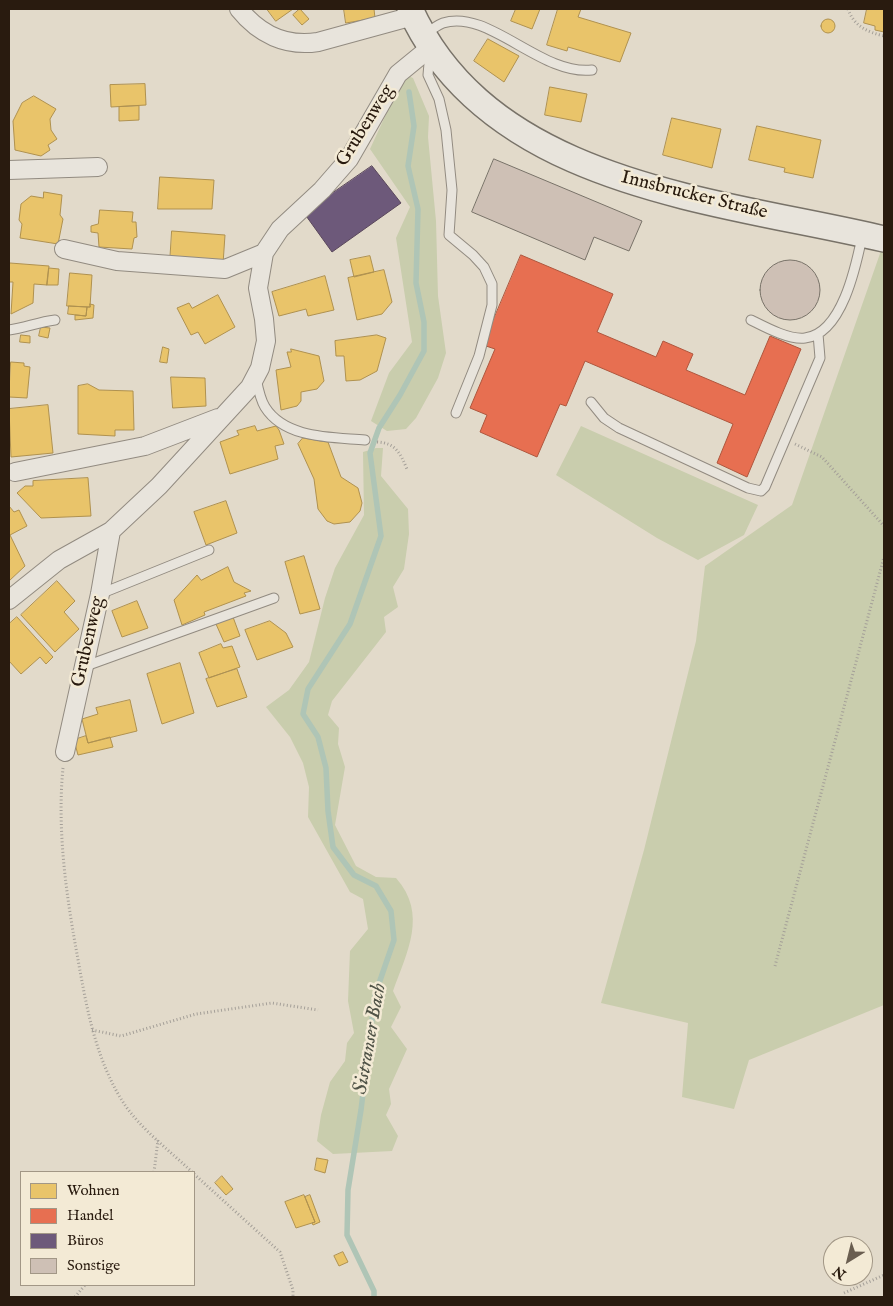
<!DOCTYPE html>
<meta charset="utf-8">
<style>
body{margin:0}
#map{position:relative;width:893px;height:1306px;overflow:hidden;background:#e2daca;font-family:"IM FELL English",serif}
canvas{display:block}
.frame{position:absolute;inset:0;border:10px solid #291b0f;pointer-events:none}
.legend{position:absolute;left:20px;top:1171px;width:175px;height:115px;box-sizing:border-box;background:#f3ead5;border:1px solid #a29786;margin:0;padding:6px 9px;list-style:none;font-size:15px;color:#291b0f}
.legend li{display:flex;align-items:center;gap:10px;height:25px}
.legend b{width:25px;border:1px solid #a29786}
.north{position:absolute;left:823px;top:1236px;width:50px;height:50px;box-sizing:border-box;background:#f3ead5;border:1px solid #a29786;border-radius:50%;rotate:216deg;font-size:14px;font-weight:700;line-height:20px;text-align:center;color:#291b0f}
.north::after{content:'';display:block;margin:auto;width:18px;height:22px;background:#6a5e50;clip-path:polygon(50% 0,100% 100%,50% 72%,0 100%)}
</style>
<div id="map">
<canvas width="893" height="1306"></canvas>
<div class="frame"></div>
<ul class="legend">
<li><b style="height:14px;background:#e9c46a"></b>Wohnen</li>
<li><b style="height:14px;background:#e76f51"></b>Handel</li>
<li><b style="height:14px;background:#6d597a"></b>Büros</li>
<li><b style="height:14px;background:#cec0b5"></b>Sonstige</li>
</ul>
<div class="north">N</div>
</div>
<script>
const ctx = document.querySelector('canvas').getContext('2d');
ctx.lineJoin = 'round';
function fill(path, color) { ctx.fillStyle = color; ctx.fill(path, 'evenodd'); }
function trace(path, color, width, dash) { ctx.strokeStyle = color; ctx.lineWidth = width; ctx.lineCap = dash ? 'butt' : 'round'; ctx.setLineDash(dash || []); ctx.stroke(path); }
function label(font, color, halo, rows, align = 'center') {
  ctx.font = font + ' "IM FELL English",serif'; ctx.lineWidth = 5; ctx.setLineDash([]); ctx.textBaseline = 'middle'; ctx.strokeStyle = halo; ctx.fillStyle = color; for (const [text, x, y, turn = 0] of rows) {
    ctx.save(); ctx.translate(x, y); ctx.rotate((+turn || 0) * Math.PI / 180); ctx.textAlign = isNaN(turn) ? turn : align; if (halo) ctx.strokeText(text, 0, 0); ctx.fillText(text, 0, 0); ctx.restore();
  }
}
fill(new Path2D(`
 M406 75 413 78 429 116 428 137 436 221 438 296 446 353 438 378 416 418 406 429 387 431 371 421 389 373 412 342 396 238 410 207 370 149 393 99Z
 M883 245 884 1005 749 1060 734 1109 682 1097 688 1023 601 1003 644 850 696 641 705 566 792 505Z
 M581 426 758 505 744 535 698 560 657 538 556 475Z
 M376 448H383L381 476 408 509 409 534 404 569 393 587 398 607 384 617 386 632 332 701 328 715 339 728 338 744 345 767 335 825 356 866 376 877 396 878C428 914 407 952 393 991L401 1007 391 1027 407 1049 389 1089 391 1104 386 1115 398 1136 392 1151 333 1154 317 1141 321 1115 330 1082 345 1061 347 1043 354 1033 348 1001 350 951 368 929 363 899 350 892 308 817 309 787 303 763 290 737 266 707 289 690 309 662 325 598 335 568 364 515 363 452Z`), '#c9cdad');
const homes = new Path2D(`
 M267 9H293L276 21Z
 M300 9 309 19 302 25 293 15Z
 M344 9H374L375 18 346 23Z
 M516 9H540L532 29 511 21Z
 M558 9H581L578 17 631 33 620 62 568 47 567 51 547 45Z
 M867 9H884V32L875 30V26L864 23Z
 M821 26a7 7 0 1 1 14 0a7 7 0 1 1-14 0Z
 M488 39 519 56 504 82 474 61Z
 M145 84 146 105 111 107 110 85Z
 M550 87 587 94 581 122 545 115Z
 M34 96 56 109 50 119 51 130 57 139 48 145 50 150 41 156 15 150 13 121 22 103Z
 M139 106V120L119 121V107Z
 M672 118 721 129 712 168 663 155Z
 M757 126 821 140 813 178 784 172 785 168 749 160Z
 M160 177 214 180 212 209H158Z
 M44 192 62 195 60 215 63 219 58 244 20 238 22 224 19 220 21 204 31 196 43 198Z
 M100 210 133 212 132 222H136L137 237 134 238 132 249 99 247 98 233 91 232V226L98 224Z
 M172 231 225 235 223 264 170 263Z
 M370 256 374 272 354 277 350 260Z
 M10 263 49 266 47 285 34 284 33 303 11 314 13 282H9Z
 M49 268 59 269 58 285H47Z
 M384 270 392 302 382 314 357 320 348 278Z
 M70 273 92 275 90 307 67 306Z
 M325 276 334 310 308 316 306 309 279 316 272 292Z
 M218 295 235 327 205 344 198 332 191 335 177 308 189 303 192 308Z
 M90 304 94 305 93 318 75 320V315L86 316 87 307H90Z
 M69 306 87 307 86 316 68 314Z
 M41 327 50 328 48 338 39 336Z
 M21 335 30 336V343L20 342Z
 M377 335 386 338 377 371 360 380 346 381 344 356H336L335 341Z
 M163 347 169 349 167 363 160 362Z
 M291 349 319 356 324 381 317 389 301 392V401L297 406 281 410 276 370 291 367 287 352H291Z
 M11 362 24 363V366L30 367 27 398 9 397Z
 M171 377 205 378 206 406 173 408Z
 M88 384 99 390 133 391 134 430H115V436L78 434V386Z
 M48 405 53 453 11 457 9 409Z
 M255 426 257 431 276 426 279 430 284 444 275 446 278 459 230 474 220 442 239 435 237 431Z
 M303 438 328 442 341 477 358 488 362 503 360 511 350 522 334 524 327 521 318 509 314 479 298 444Z
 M88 478 91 516 41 518 17 493 25 486H33V481Z
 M226 501 237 533 206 545 194 512Z
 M9 506 14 512 19 510 27 526 10 535 25 566 9 581Z
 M304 556 320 609 300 614 285 562Z
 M228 567 234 582 251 591 244 593 246 596 204 612 205 615 182 625 174 600 197 575 201 580Z
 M57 581 75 601 64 612 79 629 55 652 21 615Z
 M137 601 148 628 122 637 112 611Z
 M17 617 53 657 46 664 40 657 21 674 9 661V624Z
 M233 617 240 636 224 642 216 624Z
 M270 621 286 633 293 647 257 660 245 630Z
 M221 644 223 648 232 646 240 667 209 678 199 653Z
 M180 663 194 713 162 724 147 674Z
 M237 669 247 697 217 707 206 679Z
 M130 700 137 731 88 743 82 719 98 714 96 708Z
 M86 736 88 743 110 737 113 747 78 755 74 740Z
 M317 1158 328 1160 325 1173 315 1170Z
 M222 1176 233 1189 226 1195 215 1183Z
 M304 1195 315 1222 296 1228 285 1202Z
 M310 1195 320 1222 313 1225 312 1223 315 1222 305 1197Z
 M343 1252 348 1262 339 1266 334 1256Z`);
fill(homes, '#e9c46a');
trace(homes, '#af914f', 1);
const shops = new Path2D(`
 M521 255 613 294 597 332 656 357 663 341 693 354 686 370 745 395 770 336 801 349 747 477 717 463 733 424 585 361 566 406 560 404 537 457 480 432 487 415 470 408 495 349 483 345Z`);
fill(shops, '#e76f51');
trace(shops, '#ae563d', 1);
const offices = new Path2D(`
 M372 166 401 203 332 252 304 213Z`);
fill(offices, '#6d597a');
trace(offices, '#59465a', 1);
trace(new Path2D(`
 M374 1297V1291L347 1235 348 1190 361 1110 375 995 394 940 391 911 376 886 354 875 333 847 328 811 326 768 318 737 303 714 308 689 350 624 381 536 370 453 379 428 400 395 424 351V322L416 283 418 209 408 166 414 126 409 92`), '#afc5b6', 5.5);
const building = new Path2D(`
 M494 159 642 221 629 251 594 237 585 260 472 212Z
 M760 290a30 30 0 1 1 60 0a30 30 0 1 1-60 0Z`);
fill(building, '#cec0b5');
trace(building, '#787268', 1);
const lane = new Path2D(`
 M426 33C432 30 437 25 443 23 488 8 541 76 592 70
 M430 52 428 75 439 99 446 130 452 190 449 235 473 255 484 267 492 284V305L479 356 456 413
 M751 320C765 327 789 340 805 338 842 334 856 266 862 237
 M9 330C25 328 38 322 55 320
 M256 378C258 388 260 399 265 407 285 439 332 437 365 440
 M591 402 604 418 619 428 748 488 761 491 765 487 820 358 818 334
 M100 594 209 550
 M83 667 274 598`);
const street = new Path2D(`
 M239 9C259 34 286 47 318 42L413 16
 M9 170 98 167
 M64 249 117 261 225 269 264 253
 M15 472 145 446 218 418
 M9 600 59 560 111 531 159 486 250 387 260 368 266 341 264 319 258 288 264 253 280 229 322 190 349 159 398 74 431 47
 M65 752 100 594 111 531`);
const secondary = new Path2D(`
 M410 9C490 186 719 200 884 239`);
trace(lane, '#928b81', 11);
trace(street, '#928b81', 20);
trace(secondary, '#787268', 28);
trace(new Path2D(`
 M848 9C854 26 867 32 884 36
 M377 442C396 443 400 453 407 469
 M795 444 822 457 884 526
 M63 768C57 829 66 894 77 954 86 1004 94 1054 121 1099 138 1127 168 1149 192 1172
 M775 966 884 557
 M92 1030 121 1036 196 1014 272 1003 318 1010
 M154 1172 158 1140
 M194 1174 280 1252 293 1290V1297
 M844 1293 884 1275
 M75 1297 85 1285`), '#a49f98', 3, [1, 2.5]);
trace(lane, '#e8e4dc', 9);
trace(street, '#e8e4dc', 18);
trace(secondary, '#e8e4dc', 25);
label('19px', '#291b0f', '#f3ead5', [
 ["Grubenweg",366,126,-58],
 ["Innsbrucker Straße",694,196,14],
 ["Grubenweg",89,642,-77]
]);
label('italic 20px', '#505347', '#f3ead5', [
 ["Sistranser Bach",371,1039,-80]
]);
</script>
